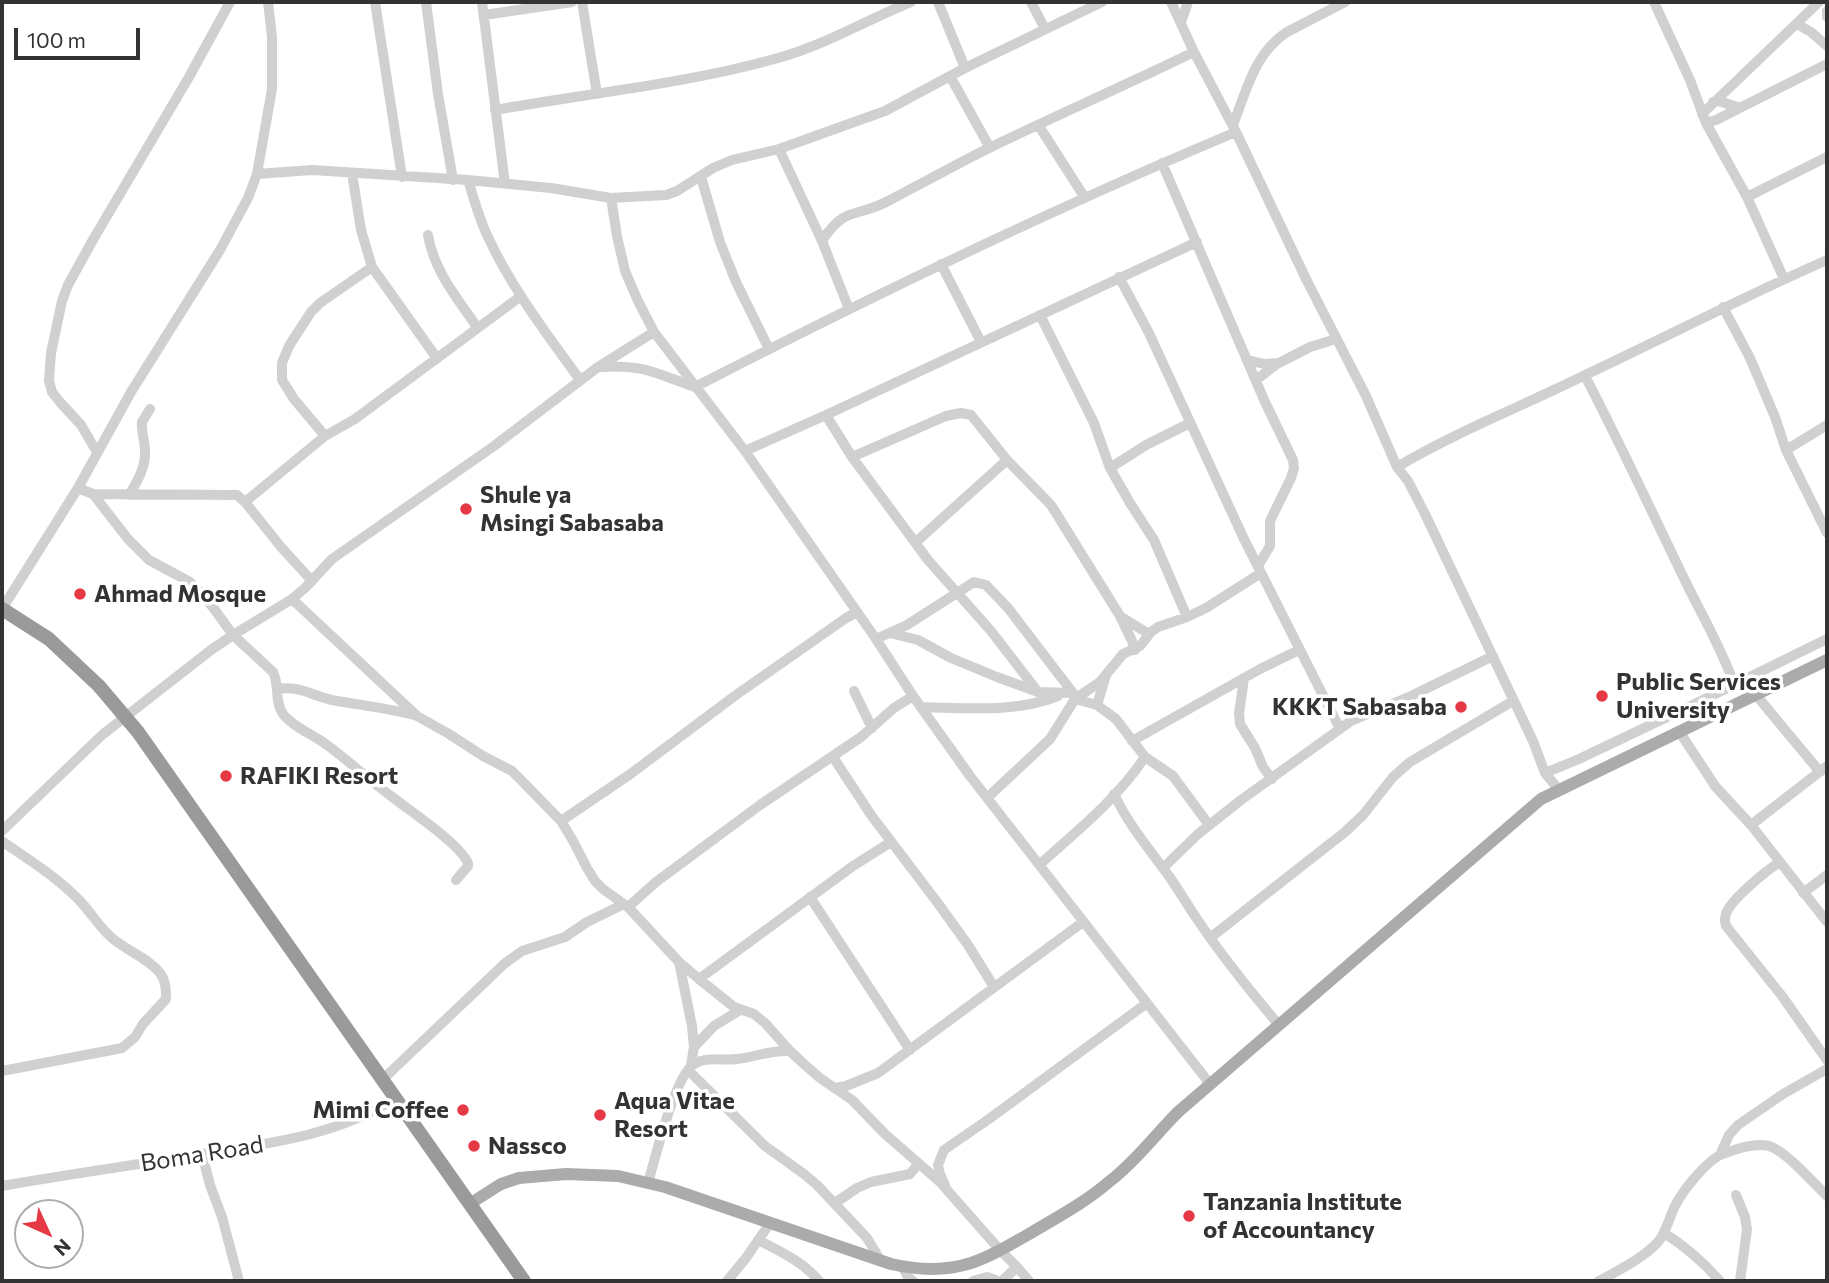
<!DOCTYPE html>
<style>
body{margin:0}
#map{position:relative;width:1829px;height:1283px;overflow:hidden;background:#fff;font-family:Commissioner,sans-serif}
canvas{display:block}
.frame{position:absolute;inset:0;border:4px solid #333;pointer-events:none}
.north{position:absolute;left:14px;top:1199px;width:70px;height:70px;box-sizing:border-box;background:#fff;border:2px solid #adadad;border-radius:50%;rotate:135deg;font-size:19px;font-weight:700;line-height:28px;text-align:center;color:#333}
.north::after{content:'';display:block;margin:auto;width:24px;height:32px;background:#e63946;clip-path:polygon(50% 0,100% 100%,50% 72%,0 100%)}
.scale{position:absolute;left:14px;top:28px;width:126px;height:32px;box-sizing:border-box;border:4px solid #333;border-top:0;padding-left:9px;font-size:21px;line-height:24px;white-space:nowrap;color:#333;-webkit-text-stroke:5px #fff;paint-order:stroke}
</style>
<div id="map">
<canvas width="1829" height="1283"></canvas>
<div class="frame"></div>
<div class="north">N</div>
<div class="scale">100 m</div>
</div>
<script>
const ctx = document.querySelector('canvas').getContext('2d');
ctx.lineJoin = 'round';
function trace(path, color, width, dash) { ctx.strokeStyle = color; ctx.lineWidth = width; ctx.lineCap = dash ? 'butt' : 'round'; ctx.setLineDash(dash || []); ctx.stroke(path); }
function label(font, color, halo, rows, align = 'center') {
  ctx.font = font + ' Commissioner,sans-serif'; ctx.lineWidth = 7; ctx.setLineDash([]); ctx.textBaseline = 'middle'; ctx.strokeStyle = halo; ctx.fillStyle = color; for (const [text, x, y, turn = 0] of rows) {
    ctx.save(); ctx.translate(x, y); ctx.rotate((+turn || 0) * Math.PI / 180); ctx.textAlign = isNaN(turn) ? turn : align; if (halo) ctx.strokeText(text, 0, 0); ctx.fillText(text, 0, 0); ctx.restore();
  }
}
trace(new Path2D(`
 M375 2 402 177
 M426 2 438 94 453 180
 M482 2 505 184
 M582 2 597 94
 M938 2 965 68
 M1031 2 1045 29
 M1171 2 1194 52 1236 132 1306 279 1366 396 1397 467 1408 481 1425 514 1533 741 1545 773 1559 790
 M1654 2 1690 80 1706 123 1747 197 1784 279
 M1827 11V17
 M484 15 572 2
 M1181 22 1188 2
 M1797 24 1811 32 1827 46
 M950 76 990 148
 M1713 102 1719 101 1740 108
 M495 110C590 93 686 84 778 58 825 45 866 20 911 2
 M1702 114 1819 2
 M1706 123 1716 120 1827 64
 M1233 125C1246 92 1255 52 1287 32L1345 2
 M1039 126 1085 198
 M779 149 822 241 849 309
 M1162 163 1265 402 1293 460 1294 468 1291 478 1270 521V546L1258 566
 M352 173 361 230 372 267 436 357
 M257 174 312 170 468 180 551 188 611 198 666 195 677 191 713 168 732 160 779 149 885 111 965 68 1102 2
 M701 177 720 242 736 282 769 349
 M468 180C474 199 479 219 488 237 512 289 547 334 580 380
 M1747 197 1827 157
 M611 198 617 236 625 271 638 301 654 332 745 451 876 639 913 696 970 776 1210 1084
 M428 235C434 271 457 298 477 327
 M822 241C845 205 857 218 888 201 921 184 953 166 987 149 1055 116 1126 85 1194 52
 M941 264 981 342
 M1119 277 1149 333 1244 539 1340 729
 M1723 307 1750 358 1775 417 1786 450 1827 533
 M1040 315 1094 423 1110 468 1130 503 1154 540 1187 617
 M1248 360 1264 364 1279 363 1310 347 1336 339
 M601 367C643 364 657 374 695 387 872 296 1052 209 1236 132
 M1585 376C1618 439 1648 504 1679 568 1697 607 1720 644 1734 684
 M1256 380 1278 363
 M826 415 852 457 928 560 991 631 1038 692
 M325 436 294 399 282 380V363L289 346 311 312 320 303 372 267
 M1786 450 1827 425
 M745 451 826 415 1197 242
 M97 452 81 425 59 401 52 392 49 381 51 353 62 301 68 285 94 238 189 77 230 2
 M852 457 946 416 961 413 971 415 1007 460 1051 505 1120 616 1132 641 1135 650
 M1397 467C1457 431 1523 406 1585 375 1666 337 1745 296 1827 260
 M1110 468 1146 445 1190 423
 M78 488 93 494 128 539 149 560 190 582 212 606 233 635 273 672C280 686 274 701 283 714 293 727 314 735 327 745 349 761 369 780 391 796 410 811 459 843 468 863V866L456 880
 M93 494 237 495 245 502 281 547 312 581
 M129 495C137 482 146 467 145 451 145 441 141 432 142 422L150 409
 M245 502 325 436 355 419 521 296
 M916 542 1007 460
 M292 599 417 716 449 734 483 756 512 771 522 781 561 821 572 839 587 868 595 881 603 889 628 907 679 962 699 979 734 1007 754 1014 765 1023 790 1051 805 1065 820 1078 852 1100 885 1134 940 1182 1000 1250 1017 1267 1029 1281
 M2 609 78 488 131 392 220 250 248 198 257 174 272 89V37L268 2
 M1123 618 1149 634
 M890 633 918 640 951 658 997 677 1038 692 1073 693
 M876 639 907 625 974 582 986 585 1008 608 1073 693 1075 699 1097 705 1116 719 1145 757 1173 776 1209 825
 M1244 678 1239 714 1240 724 1255 748 1263 767 1272 779
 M278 689C298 685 313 696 332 700 359 705 387 708 414 715
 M854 691 872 728
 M1756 695 1820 772
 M1097 705 1106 675
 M921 707C967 708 1016 713 1058 696
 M1679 731 1715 786 1751 825 1827 922
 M1132 741 1260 669 1299 650
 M833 757 871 815 937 902 968 945 994 987
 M1545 773 1579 759 1703 700 1827 639
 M1114 794C1129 826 1151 851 1171 879 1180 892 1188 906 1197 919 1222 956 1250 991 1279 1025
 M987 798 1050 739 1075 699 1100 682 1123 654 1140 646 1151 632 1158 627 1187 617 1206 608 1261 573
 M561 821 629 775 736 695 846 618 857 612
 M1751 825 1827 766
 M2 831 102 735 211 650 233 635 292 599 305 588 332 559 494 446 598 367 654 332
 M2 841C27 859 54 875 76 897 89 909 98 926 112 938 127 951 148 958 160 973 166 981 166 990 166 999L143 1024 135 1037 122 1048 2 1071
 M1780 862C1767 870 1730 900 1726 914 1724 920 1725 921 1726 926L1782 996 1827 1060
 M1040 864C1077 831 1117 799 1145 757
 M1163 868 1198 834 1241 800 1351 721 1411 696 1493 656
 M1803 893 1827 875
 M810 897 910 1050
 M628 907 656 882 760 805 861 737 894 708 913 696
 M1210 938 1345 832 1363 815 1393 777 1410 762 1513 701
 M679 962 692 1026 694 1047
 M699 979 853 866 891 842
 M691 1065 694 1047 714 1026 740 1010
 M688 1070 765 1146 804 1174 817 1185 867 1238 881 1261
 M383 1079 483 984 504 964 522 951 565 937 587 922 624 904
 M834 1088 846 1086 878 1073 1083 922
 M202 1154 210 1185 222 1217 239 1281
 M1720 1155C1734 1150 1754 1142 1769 1146 1786 1151 1813 1183 1827 1196
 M648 1183C655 1159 675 1075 694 1064 707 1056 723 1061 737 1059 757 1057 768 1050 790 1051
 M945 1185 940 1174 938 1165 944 1150 989 1119 1147 1003
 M2 1186C69 1174 136 1165 202 1154 272 1143 335 1136 396 1098
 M1736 1195 1745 1217 1747 1229 1740 1281
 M835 1203 857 1188 871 1182 910 1174 918 1164
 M1664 1233C1685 1246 1704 1263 1720 1281
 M758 1240C780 1251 803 1262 819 1281
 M902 1266 908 1277 913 1281
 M727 1281 746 1258 770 1223
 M973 1281 987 1277 998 1281
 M1002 1281 1017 1267
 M1599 1281C1619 1270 1642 1259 1658 1242 1666 1232 1669 1219 1674 1208 1682 1191 1704 1164 1720 1155L1729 1135 1738 1125 1783 1094 1827 1069`), '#d0d0d0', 10);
trace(new Path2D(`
 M471 1203 501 1184 519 1178 566 1174 618 1176 665 1187 891 1264C917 1270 946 1271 971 1263 991 1257 1011 1244 1029 1234 1056 1218 1086 1202 1110 1181 1136 1161 1155 1135 1178 1112L1541 799 1827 660`), '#ababab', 12);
trace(new Path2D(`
 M2 609 49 639 99 686 138 732 524 1281`), '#9a9a9a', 14);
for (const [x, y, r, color] of [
 [466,509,7,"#e63946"],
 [80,594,7,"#e63946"],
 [1602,696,7,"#e63946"],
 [1461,707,7,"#e63946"],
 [226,776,7,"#e63946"],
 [463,1110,7,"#e63946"],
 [600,1115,7,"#e63946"],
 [474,1146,7,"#e63946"],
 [1189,1216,7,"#e63946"]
]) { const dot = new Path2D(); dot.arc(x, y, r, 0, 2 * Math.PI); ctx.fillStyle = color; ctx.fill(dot); trace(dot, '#fff', 2.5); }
label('bold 24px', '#333', '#fff', [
 ["Shule ya",480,495],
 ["Msingi Sabasaba",480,523],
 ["Ahmad Mosque",94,594],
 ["Public Services",1616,682],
 ["University",1616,710],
 ["KKKT Sabasaba",1447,707,"right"],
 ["RAFIKI Resort",240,776],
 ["Aqua Vitae",614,1101],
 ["Resort",614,1129],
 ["Mimi Coffee",449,1110,"right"],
 ["Nassco",488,1146],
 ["Tanzania Institute",1203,1202],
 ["of Accountancy",1203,1230]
], 'left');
label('24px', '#333', '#fff', [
 ["Boma Road",202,1154,-9]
]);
</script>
